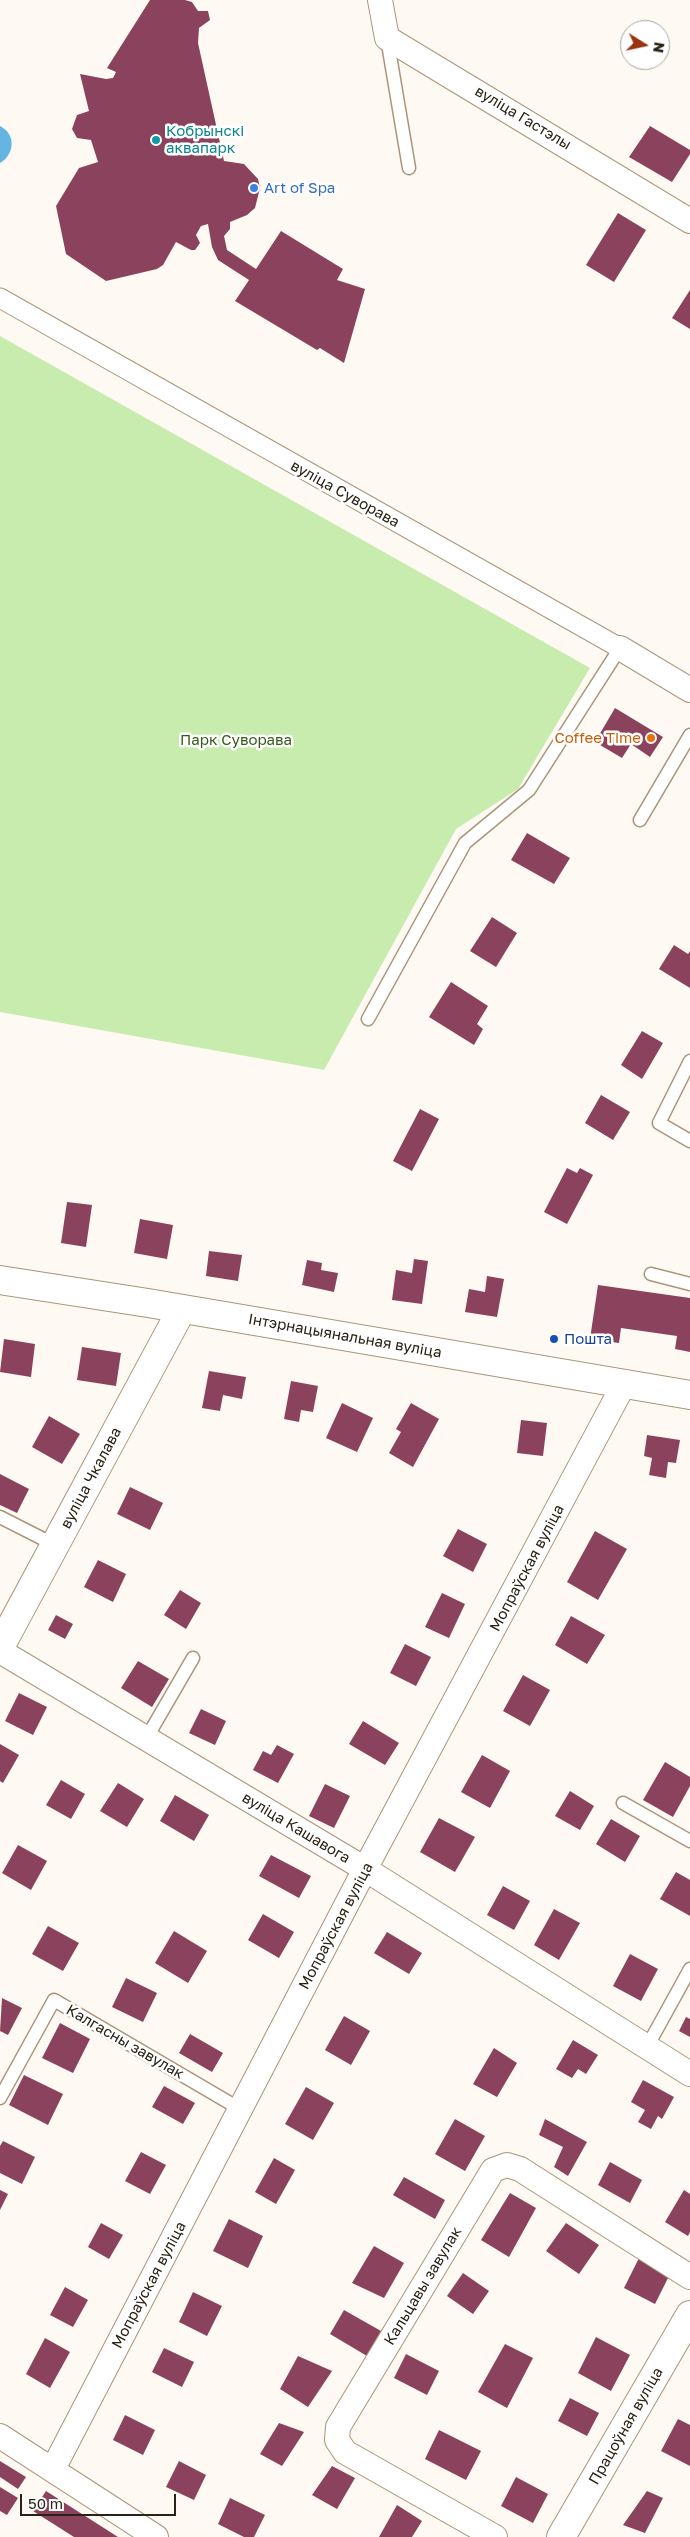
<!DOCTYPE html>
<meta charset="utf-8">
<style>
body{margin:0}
#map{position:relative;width:690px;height:2537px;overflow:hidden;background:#fef9f3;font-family:"Golos Text",sans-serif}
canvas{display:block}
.north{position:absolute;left:620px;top:20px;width:50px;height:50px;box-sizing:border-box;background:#fff;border:1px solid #aaa7a2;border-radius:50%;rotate:100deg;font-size:14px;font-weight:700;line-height:20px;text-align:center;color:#2a2216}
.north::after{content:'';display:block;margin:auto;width:18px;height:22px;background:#993310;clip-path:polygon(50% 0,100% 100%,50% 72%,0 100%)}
.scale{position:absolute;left:20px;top:2494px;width:156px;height:22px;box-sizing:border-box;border:2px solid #2a2216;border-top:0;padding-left:6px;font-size:15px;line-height:18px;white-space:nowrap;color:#2a2216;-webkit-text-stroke:4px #fff;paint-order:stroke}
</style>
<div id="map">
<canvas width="690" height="2537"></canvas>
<div class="north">N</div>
<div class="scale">50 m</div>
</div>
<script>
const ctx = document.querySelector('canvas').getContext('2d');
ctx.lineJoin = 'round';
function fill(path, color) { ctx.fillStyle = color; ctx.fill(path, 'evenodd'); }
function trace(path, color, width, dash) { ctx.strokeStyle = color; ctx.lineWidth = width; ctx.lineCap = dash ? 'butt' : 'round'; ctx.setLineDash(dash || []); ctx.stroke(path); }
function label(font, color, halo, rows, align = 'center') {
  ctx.font = font + ' "Golos Text",sans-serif'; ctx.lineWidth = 5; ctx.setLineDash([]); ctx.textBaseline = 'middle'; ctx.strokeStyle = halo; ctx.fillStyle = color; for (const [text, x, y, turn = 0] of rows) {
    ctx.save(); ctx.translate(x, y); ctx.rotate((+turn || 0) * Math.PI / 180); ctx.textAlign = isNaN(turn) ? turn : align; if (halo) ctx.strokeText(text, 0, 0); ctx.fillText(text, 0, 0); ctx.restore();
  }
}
fill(new Path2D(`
 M0 336 590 668 518 789 456 829 324 1070 0 1012Z`), '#c7ecae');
fill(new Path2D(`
 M0 126C16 134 15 154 0 163Z`), '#65b5e2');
fill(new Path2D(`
 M150 0H185L192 2 198 11H208L210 20 199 28 198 43 224 161 244 164 258 179 260 188 255 208 247 215 230 222V229L224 236 227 250 256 269 281 231 343 269 337 280 365 289 344 363 320 348 317 350 235 301 249 280 218 260 212 247 208 224 201 226 196 235 200 243 195 250H191L176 242 163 265 157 269 106 281 66 254 56 206 79 168 98 162 91 140 77 138 72 129 77 115 89 111 80 74 106 79 113 78 116 72 107 68Z
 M650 126 690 150V154L672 182 629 157Z
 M618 213 646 230 614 282 586 265Z
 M690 290V329L672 318Z
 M615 708 663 737 650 757 631 744 622 758 595 742Z
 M527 833 570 858 554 884 511 860Z
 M492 917 517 933 496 967 470 951Z
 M674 945 688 954 690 951V988L659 969Z
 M451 982 488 1006 477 1024 483 1029 474 1045 429 1017Z
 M642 1031 663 1043 642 1079 621 1065Z
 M601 1095 630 1112 613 1140 585 1123Z
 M420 1109 439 1119 412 1171 393 1161Z
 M567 1168 577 1173 580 1168 593 1175 567 1224 544 1212Z
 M67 1202 92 1205 86 1247 61 1243Z
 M140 1219 173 1225 167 1259 134 1253Z
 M209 1251 242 1255 238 1281 206 1276Z
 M414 1259 428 1261 422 1304 392 1300 396 1270 412 1273Z
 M307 1260 322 1263 321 1270 338 1273 334 1292 302 1285Z
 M487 1276 504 1279 497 1317 465 1312 469 1289 485 1292Z
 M598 1285 690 1298V1352L675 1349 677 1336 621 1328 619 1343 590 1339Z
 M4 1339 35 1344 31 1377 0 1372Z
 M82 1347 121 1353 116 1386 77 1380Z
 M209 1371 246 1377 242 1399 223 1395 220 1411 202 1408Z
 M291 1381 318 1386 313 1412 301 1410 299 1422 284 1419Z
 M342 1403 373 1418 357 1452 326 1438Z
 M411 1403 439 1419 413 1467 389 1453 401 1432 396 1429Z
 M49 1416 80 1434 62 1464 32 1447Z
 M521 1420 547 1423 543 1456 517 1453Z
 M647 1435 680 1440 676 1463 668 1462 666 1478 649 1475 652 1458 644 1456Z
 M0 1474 29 1489 17 1513 0 1505Z
 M130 1487 163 1503 150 1530 117 1514Z
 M458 1529 487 1544 473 1572 443 1556Z
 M595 1531 627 1549 598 1600 567 1582Z
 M98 1560 126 1574 113 1602 84 1587Z
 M180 1590 201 1603 186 1629 164 1615Z
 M442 1593 465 1604 449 1638 425 1627Z
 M56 1615 73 1624 65 1639 48 1630Z
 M571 1616 605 1635 587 1664 555 1645Z
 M405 1644 431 1657 416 1686 390 1673Z
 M138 1661 169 1679 152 1707 121 1688Z
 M523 1675 550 1690 530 1726 503 1711Z
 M19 1693 47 1707 33 1735 5 1721Z
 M201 1709 226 1721 215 1745 189 1733Z
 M363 1721 399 1743 385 1765 349 1744Z
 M0 1744 19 1755 3 1783 0 1781Z
 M277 1745 294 1754 278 1783 253 1770 263 1751 271 1755Z
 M482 1755 510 1771 490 1808 461 1792Z
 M665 1762 690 1777V1786L673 1817 643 1800Z
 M61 1780 85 1794 71 1819 46 1805Z
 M118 1783 144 1799 127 1827 100 1811Z
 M325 1784 350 1796 334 1828 309 1816Z
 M570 1791 594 1806 580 1830 555 1816Z
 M175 1795 209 1815 194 1841 160 1821Z
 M439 1818 475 1837 455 1872 420 1852Z
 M611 1819 640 1836 625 1862 596 1844Z
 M18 1845 47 1861 31 1890 2 1873Z
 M271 1855 311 1876 299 1898 259 1876Z
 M676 1872 690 1880V1916L660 1899Z
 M503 1886 530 1901 514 1930 487 1915Z
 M554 1909 580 1923 559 1960 534 1945Z
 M263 1914 294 1932 279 1958 248 1940Z
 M48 1926 79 1943 63 1971 32 1954Z
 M174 1931 207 1951 188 1983 155 1963Z
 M387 1932 422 1953 409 1974 374 1953Z
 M630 1954 658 1969 641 2001 613 1986Z
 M126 1978 157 1993 143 2022 112 2007Z
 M2 1998 22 2008 8 2035 0 2031Z
 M344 2016 370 2031 351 2065 325 2050Z
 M686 2017 690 2019V2037L679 2031Z
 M60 2023 90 2039 73 2073 42 2058Z
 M190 2034 223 2053 212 2072 179 2053Z
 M573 2040 598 2055 586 2074 578 2069 572 2078 556 2069Z
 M494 2048 517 2063 497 2097 473 2084Z
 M24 2075 63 2094 48 2125 9 2105Z
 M643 2080 674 2097 662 2119 658 2116 651 2129 638 2122 645 2110 631 2102Z
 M164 2086 195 2103 183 2124 152 2107Z
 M306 2087 334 2103 313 2140 285 2124Z
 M455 2119 485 2136 465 2171 435 2154Z
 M545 2119 587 2142 568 2176 554 2167 563 2147 539 2135Z
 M3 2141 35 2157 22 2184 0 2173V2146Z
 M141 2152 166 2165 150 2194 125 2181Z
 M274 2158 295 2170 276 2204 255 2192Z
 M610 2162 642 2180 630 2203 598 2185Z
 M404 2177 445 2200 435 2219 393 2195Z
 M0 2190 8 2194 0 2210Z
 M684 2190 690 2194V2232L688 2236 665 2222Z
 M510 2193 536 2208 509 2257 481 2240Z
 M229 2219 263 2236 248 2268 213 2251Z
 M101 2223 123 2235 109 2259 88 2247Z
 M566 2223 599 2245 579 2274 546 2251Z
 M374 2246 404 2263 384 2298 352 2283Z
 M639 2258 670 2274 655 2304 624 2288Z
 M463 2273 489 2291 473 2314 447 2296Z
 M65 2287 88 2300 73 2327 50 2315Z
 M193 2292 222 2306 207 2336 179 2322Z
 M344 2310 381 2331 367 2356 330 2334Z
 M596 2337 630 2355 611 2391 578 2373Z
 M45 2338 70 2352 50 2388 26 2374Z
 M505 2344 533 2358 507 2408 478 2392Z
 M164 2348 194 2362 182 2387 152 2372Z
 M406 2354 439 2371 427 2395 394 2378Z
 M298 2356 332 2371 308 2407 280 2389Z
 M570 2398 599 2413 587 2436 558 2421Z
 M125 2415 155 2430 143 2455 113 2440Z
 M678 2419 690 2425V2466L661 2451Z
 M279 2423 304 2432 282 2466 260 2454Z
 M439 2430 481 2451 466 2480 425 2459Z
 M0 2461 26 2477 18 2489 0 2477Z
 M179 2461 206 2475 194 2500 166 2487Z
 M332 2466 355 2478 337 2509 312 2495Z
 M516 2477 548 2494 533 2523 501 2506Z
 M0 2487 18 2498 7 2515 0 2511Z
 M46 2491 118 2537H74L33 2511Z
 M647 2491 663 2498 645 2533 623 2525Z
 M230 2498 265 2515 254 2537H244L218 2524Z
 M397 2505 422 2521 412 2537H379Z`), '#8b435d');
const service = new Path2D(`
 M387 38 409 168
 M640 820 690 735
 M368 1019 465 843 529 790 620 648
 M690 1061 659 1123 690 1141
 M651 1274 690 1284
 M0 1517 55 1545
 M146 1739 193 1658
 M623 1803 690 1841
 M647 2047 690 1969
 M0 2098 54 2000 240 2109`);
const pedestrian = new Path2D(`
 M0 298 620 648`);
const minor = new Path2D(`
 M380 0 387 38 690 221
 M620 648 690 690
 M0 1651 365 1869 690 2074
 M0 2436 156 2537
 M53 2469 365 1869 624 1384
 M495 2537 345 2452 337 2440 338 2427 493 2170 507 2165 520 2169 690 2277`);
const secondary = new Path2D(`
 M0 1280 148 1303 690 1395
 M0 1647 182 1309
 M561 2537 690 2315`);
trace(service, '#aa9579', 15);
trace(pedestrian, '#aa9579', 21);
trace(minor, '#aa9579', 26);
trace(secondary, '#aa9579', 30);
trace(service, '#fff', 12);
trace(pedestrian, '#fff', 19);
trace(minor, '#fff', 24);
trace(secondary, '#fff', 28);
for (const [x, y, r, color] of [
 [156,140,5,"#0f9aa8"],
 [254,188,5,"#3f7fe0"],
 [651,738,5,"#e8710a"],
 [554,1339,5,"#1a4fb4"]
]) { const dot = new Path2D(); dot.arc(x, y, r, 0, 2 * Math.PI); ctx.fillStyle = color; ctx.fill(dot); trace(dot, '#fff', 2); }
label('15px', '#2a2216', '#fff', [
 ["вуліца Гастэлы",523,118,31],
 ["вуліца Суворава",345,494,29],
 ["Інтэрнацыянальная вуліца",345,1336,10],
 ["вуліца Чкалава",91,1478,-62],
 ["Мопраўская вуліца",527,1568,-62],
 ["вуліца Кашавога",296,1828,31],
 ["Мопраўская вуліца",336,1926,-62],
 ["Калгасны завулак",125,2042,30],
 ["Мопраўская вуліца",149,2285,-62],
 ["Кальцавы завулак",423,2286,-59],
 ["Працоўная вуліца",626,2426,-60]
]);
label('15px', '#0d838f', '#fff', [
 ["Кобрынскі",166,131],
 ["аквапарк",166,148]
], 'left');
label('15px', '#366cbe', '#fff', [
 ["Art of Spa",264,188]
], 'left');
label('15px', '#c56008', '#fff', [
 ["Coffee Time",641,738]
], 'right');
label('15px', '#375b16', '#fff', [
 ["Парк Суворава",236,740]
]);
label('15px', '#164399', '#fff', [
 ["Пошта",564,1339]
], 'left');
</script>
